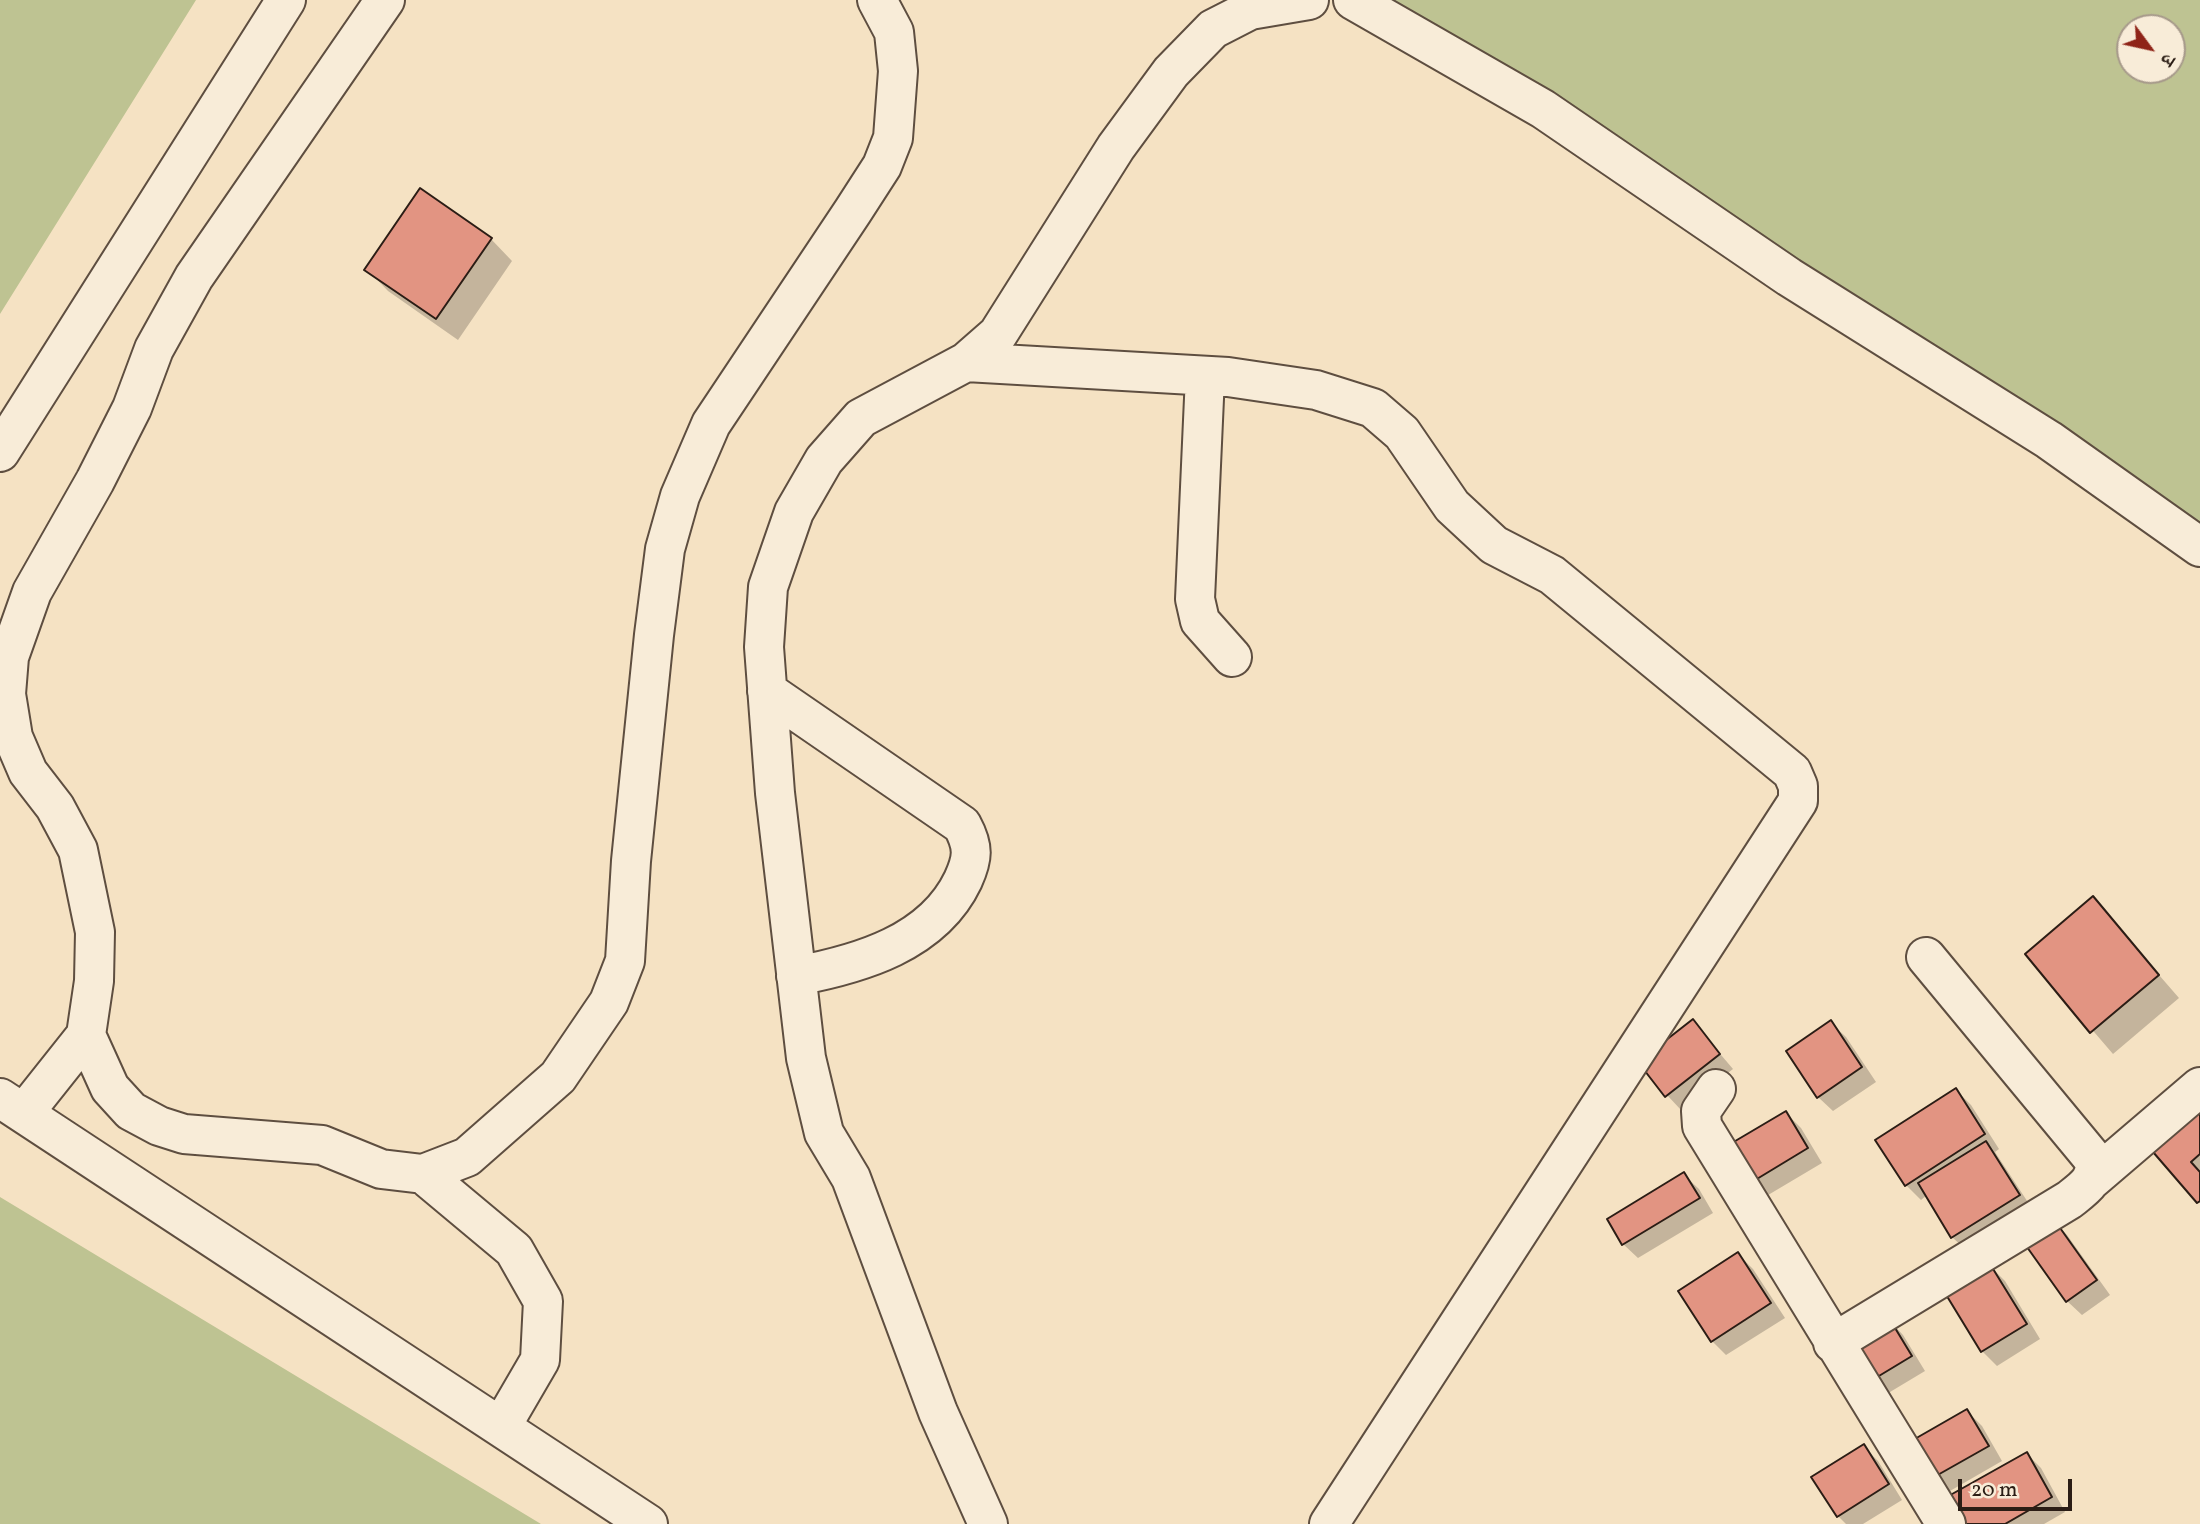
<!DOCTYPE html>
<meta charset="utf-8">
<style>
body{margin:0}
#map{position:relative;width:2200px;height:1524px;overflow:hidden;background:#f5e2c3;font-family:Vollkorn,"Noto Serif Devanagari",serif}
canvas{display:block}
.north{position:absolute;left:2116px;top:14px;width:70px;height:70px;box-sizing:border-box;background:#f8ecd8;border:2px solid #a6998a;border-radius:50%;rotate:123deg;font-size:19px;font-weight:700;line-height:28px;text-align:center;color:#2b1d15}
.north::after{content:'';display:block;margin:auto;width:24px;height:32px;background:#8f2418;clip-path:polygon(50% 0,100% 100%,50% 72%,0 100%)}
.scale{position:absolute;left:1958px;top:1479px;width:114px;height:32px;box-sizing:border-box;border:4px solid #2b1d15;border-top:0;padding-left:9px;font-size:21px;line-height:24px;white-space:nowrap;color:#2b1d15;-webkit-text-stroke:5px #f8ecd8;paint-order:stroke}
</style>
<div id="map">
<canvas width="2200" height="1524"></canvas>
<div class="north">उ</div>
<div class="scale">20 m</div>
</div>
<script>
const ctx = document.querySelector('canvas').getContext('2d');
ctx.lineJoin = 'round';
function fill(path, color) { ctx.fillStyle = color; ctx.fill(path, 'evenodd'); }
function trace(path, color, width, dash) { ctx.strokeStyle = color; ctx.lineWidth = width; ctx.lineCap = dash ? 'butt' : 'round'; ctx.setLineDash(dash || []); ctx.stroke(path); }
fill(new Path2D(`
 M0 0H196L0 314Z
 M1382 0H2200V531ZM2130 28H2172V70H2130Z
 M0 1197 541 1524H0Z`), '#bec392');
fill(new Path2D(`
 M491 239 512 261 458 340 388 291 367 269Z
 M2093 899 2179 998 2113 1054 2027 954Z
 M1693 1022 1733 1069 1681 1110 1667 1095Z
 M1831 1023 1846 1037 1876 1082 1833 1111 1818 1097Z
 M1956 1090 1971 1105 1999 1149 1995 1152 2033 1210 1967 1251 1952 1237 1927 1195 1921 1200 1906 1185Z
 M2200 1102V1203L2150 1145Z
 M1786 1113 1801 1128 1822 1163 1758 1201 1744 1187Z
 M1684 1175 1699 1189 1713 1213 1638 1258 1623 1244Z
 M2053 1220 2067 1235 2110 1295 2082 1315 2067 1301Z
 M1738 1254 1753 1269 1785 1318 1726 1355 1712 1341Z
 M1990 1266 2005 1281 2040 1339 1997 1366 1982 1351Z
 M1889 1320 1903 1335 1925 1371 1880 1398 1866 1384Z
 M1967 1411 1982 1426 2002 1461 1943 1495 1929 1480Z
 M1863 1446 1878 1461 1902 1500 1863 1524H1846L1838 1516Z
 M2027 1454 2041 1468 2065 1512 2044 1524H1962Z`), '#0003');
const building = new Path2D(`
 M420 188 492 238 436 319 364 270Z
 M2093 896 2159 975 2090 1033 2025 954Z
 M1693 1019 1720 1054 1665 1097 1638 1062Z
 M1831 1020 1862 1067 1817 1098 1786 1051Z
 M1956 1088 1985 1134 1905 1186 1875 1140Z
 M2200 1099V1154L2191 1162 2200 1172V1201L2197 1203 2147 1145Z
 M1786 1111 1808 1148 1742 1188 1720 1150Z
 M1986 1141 2020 1195 1951 1238 1918 1183Z
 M1684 1172 1700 1198 1622 1245 1607 1219Z
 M2053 1218 2097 1280 2066 1302 2022 1240Z
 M1738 1252 1771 1303 1711 1342 1678 1291Z
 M1990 1264 2027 1324 1981 1352 1945 1293Z
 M1889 1318 1912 1356 1864 1385 1841 1347Z
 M1967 1409 1989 1446 1927 1481 1906 1444Z
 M1864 1444 1889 1484 1837 1517 1811 1477Z
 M2027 1452 2052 1497 2005 1524H1960L1945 1498Z`);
fill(building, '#e29482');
trace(building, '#2b1d15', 2);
const minor = new Path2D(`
 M1353 0 1543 109 1789 277 2049 440 2200 547
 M966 362 1228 377 1316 390 1373 408 1402 433 1452 506 1494 545 1552 575 1792 772 1798 786V801L1329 1524
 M1205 376 1195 599 1200 621 1232 657
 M0 452 286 0
 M767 691 962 825C974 847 973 858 963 880 933 943 860 964 796 976
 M86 1035 110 1088 131 1111 159 1126 184 1134 322 1145 381 1169 423 1174 467 1157 558 1077 609 1002 625 961 631 861 654 635 665 549 680 496 711 424 853 211 882 166 893 138 898 71 894 32 877 0
 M1716 1089 1701 1111 1702 1126 1946 1524
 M0 1098 648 1524
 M24 1113 86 1035 94 981 95 932 78 850 55 807 28 772 13 737 6 694 9 657 32 592 95 481 132 408 154 349 194 277 385 0
 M423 1174 514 1250 543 1301 540 1360 501 1427
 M2090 1181 2200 1087
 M1833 1343 2069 1200C2083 1189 2098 1180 2094 1160L1926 957
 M988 1524 938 1412 851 1178 824 1133 806 1058 775 793 764 647 768 587 794 512 824 460 861 418 966 362 998 334 1116 147 1171 72 1213 29 1250 10 1309 0`);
trace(minor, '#5e4e40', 42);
trace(minor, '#f8ecd8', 38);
</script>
